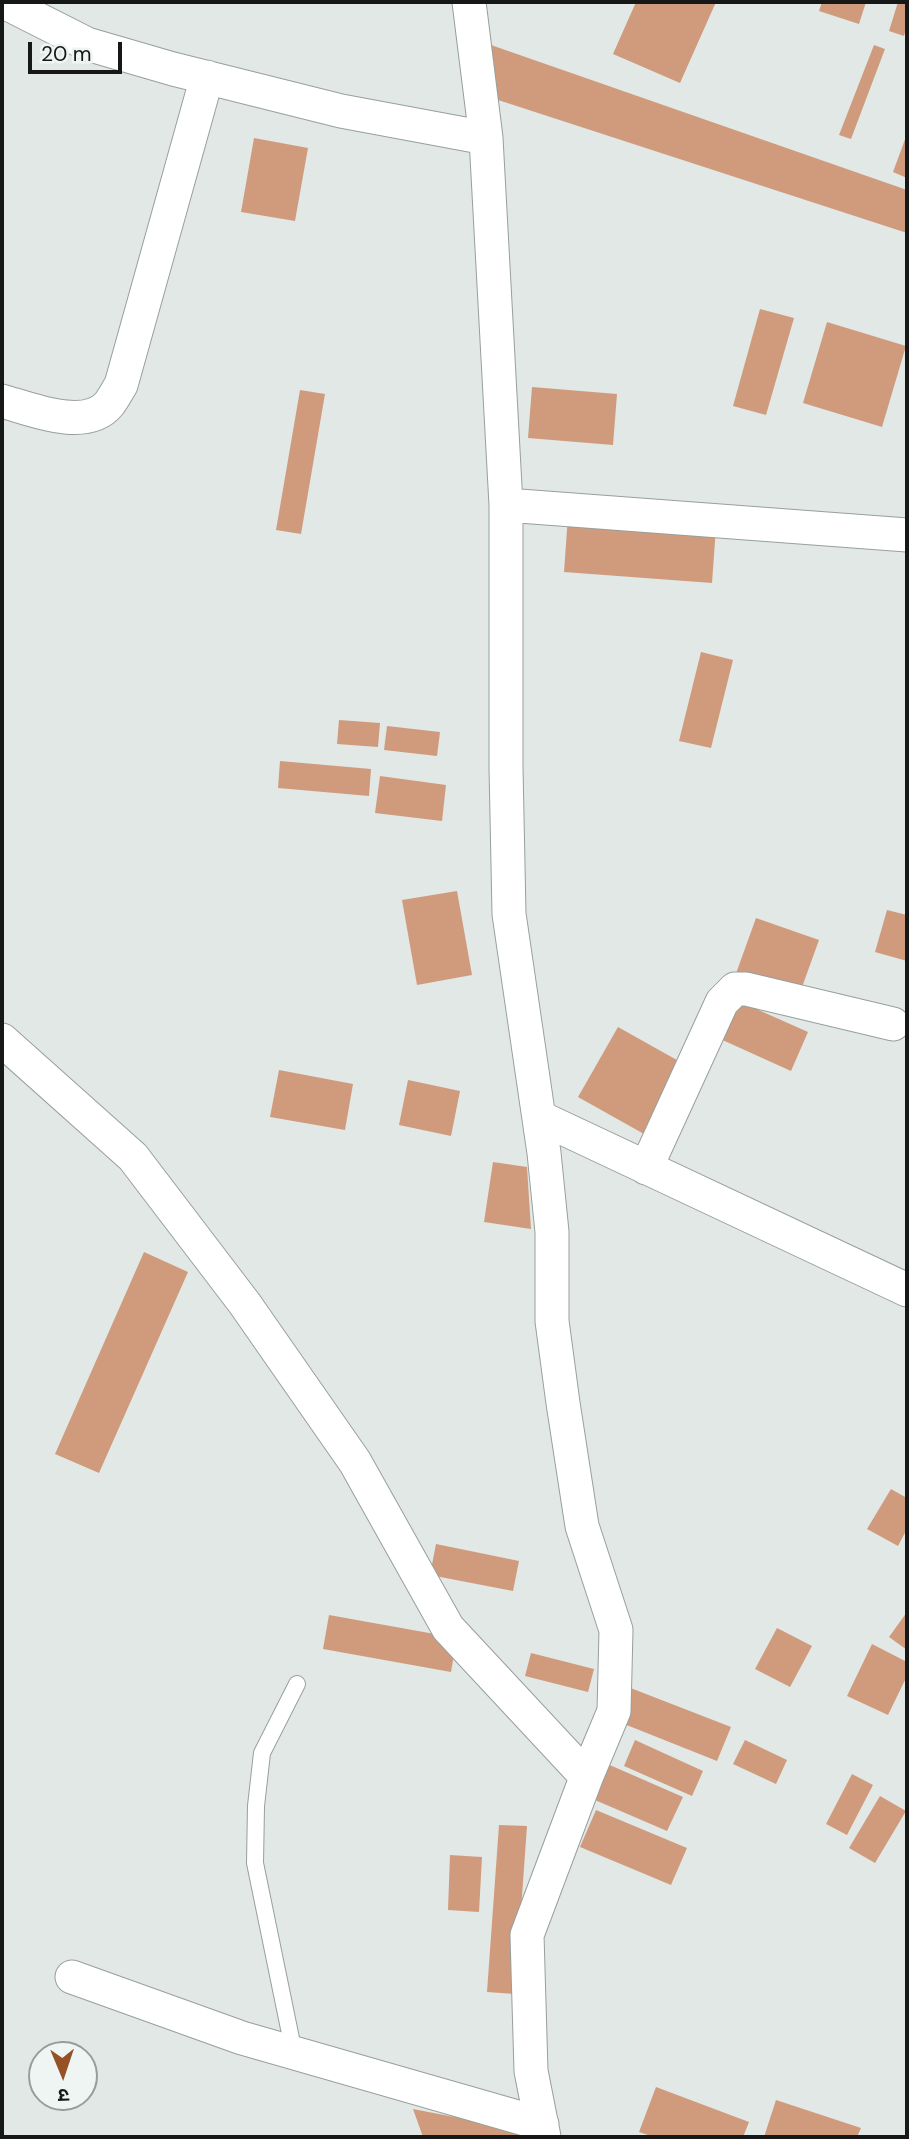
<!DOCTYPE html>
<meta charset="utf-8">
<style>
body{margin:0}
#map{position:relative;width:909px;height:2139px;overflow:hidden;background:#e1e8e6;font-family:"DM Sans","Noto Sans Devanagari",sans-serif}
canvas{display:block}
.frame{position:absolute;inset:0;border:4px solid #161818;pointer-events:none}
.north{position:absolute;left:28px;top:2041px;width:70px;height:70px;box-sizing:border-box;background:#eef5f3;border:2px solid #989d9b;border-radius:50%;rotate:178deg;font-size:19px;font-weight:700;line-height:28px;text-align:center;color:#161818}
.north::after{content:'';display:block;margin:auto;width:24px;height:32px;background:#965225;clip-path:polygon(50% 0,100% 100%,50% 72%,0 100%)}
.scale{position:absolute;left:28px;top:42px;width:94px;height:32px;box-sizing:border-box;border:4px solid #161818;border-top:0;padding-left:9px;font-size:21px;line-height:24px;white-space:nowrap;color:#161818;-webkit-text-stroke:5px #eef5f3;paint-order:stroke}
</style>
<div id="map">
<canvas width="909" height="2139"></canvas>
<div class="frame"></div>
<div class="north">उ</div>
<div class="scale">20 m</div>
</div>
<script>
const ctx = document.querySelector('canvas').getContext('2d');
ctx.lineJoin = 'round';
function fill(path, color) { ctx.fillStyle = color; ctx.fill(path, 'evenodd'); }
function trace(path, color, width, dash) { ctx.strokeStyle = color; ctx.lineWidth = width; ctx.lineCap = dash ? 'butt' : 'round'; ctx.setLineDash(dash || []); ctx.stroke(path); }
fill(new Path2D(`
 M636 2H716L680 83 613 54Z
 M822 2H866L859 24 819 11Z
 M898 2H907V25L904 36 889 31Z
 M491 45 907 190V233L495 99Z
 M874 45 885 49 851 139 839 135Z
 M907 134V178L893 172Z
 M254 138 308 148 295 221 241 212Z
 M760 309 794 318 766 415 733 406Z
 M827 322 906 346 882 427 803 403Z
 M532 387 617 394 613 445 528 438Z
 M300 390 325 394 301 534 276 530Z
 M568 516 716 527 712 583 564 572Z
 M701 652 733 660 711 748 679 741Z
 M339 720 380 723 378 747 337 744Z
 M387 726 440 732 437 756 384 750Z
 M280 761 371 769 369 796 278 788Z
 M380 776 446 785 442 821 375 813Z
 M457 891 472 975 417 985 402 900Z
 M887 910 907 915V961L875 952Z
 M756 918 819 940 797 1001 734 979Z
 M736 1000 808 1032 791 1071 718 1038Z
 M618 1027 684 1064 644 1134 578 1097Z
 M279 1070 353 1084 345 1130 270 1117Z
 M408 1080 460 1091 451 1136 399 1125Z
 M493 1162 527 1167 531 1229 484 1222Z
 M144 1252 188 1272 99 1473 55 1454Z
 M891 1489 907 1498V1529L898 1546 867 1529Z
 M436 1544 519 1561 513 1591 430 1575Z
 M907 1612V1650L889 1637Z
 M329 1615 457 1638 451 1672 323 1649Z
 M777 1628 812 1646 790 1687 755 1669Z
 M872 1644 907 1662V1676L888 1715 847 1696Z
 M531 1653 594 1669 588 1692 525 1676Z
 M628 1687 731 1727 717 1761 614 1720Z
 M635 1740 703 1771 692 1796 624 1766Z
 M745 1740 787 1760 776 1784 733 1764Z
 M596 1759 683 1797 667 1831 581 1794Z
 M852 1774 873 1785 847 1835 826 1824Z
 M880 1796 906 1811 875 1863 849 1848Z
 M596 1810 687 1848 671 1885 580 1847Z
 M499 1825 527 1826 515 1994 487 1992Z
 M450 1855 482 1857 479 1912 448 1910Z
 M656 2087 749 2122 743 2137H654L639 2132Z
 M776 2100 861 2128 857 2137H764Z
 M413 2109 532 2132V2137H423Z`), '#d09b7c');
const service = new Path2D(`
 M294 2053 255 1863 256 1806 262 1753 297 1684`);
const minor = new Path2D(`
 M4 2 87 44 173 69 341 111 486 138
 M469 2 486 138 506 505V767L509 914 544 1153 552 1232V1321L563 1403 582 1526 616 1630 614 1711 586 1778
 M2 401C30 409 86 432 109 404 113 399 117 391 121 385L207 77
 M506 505 907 535
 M2 1040 133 1157 245 1304 355 1462 448 1628 584 1774 586 1778 527 1935 531 2071 544 2137
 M539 1117 907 1290
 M646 1168 722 1002 735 989H746L893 1024
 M72 1977 242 2038 542 2124`);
trace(service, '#989f9d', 18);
trace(minor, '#989f9d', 35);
trace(service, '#fff', 16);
trace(minor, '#fff', 33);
</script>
